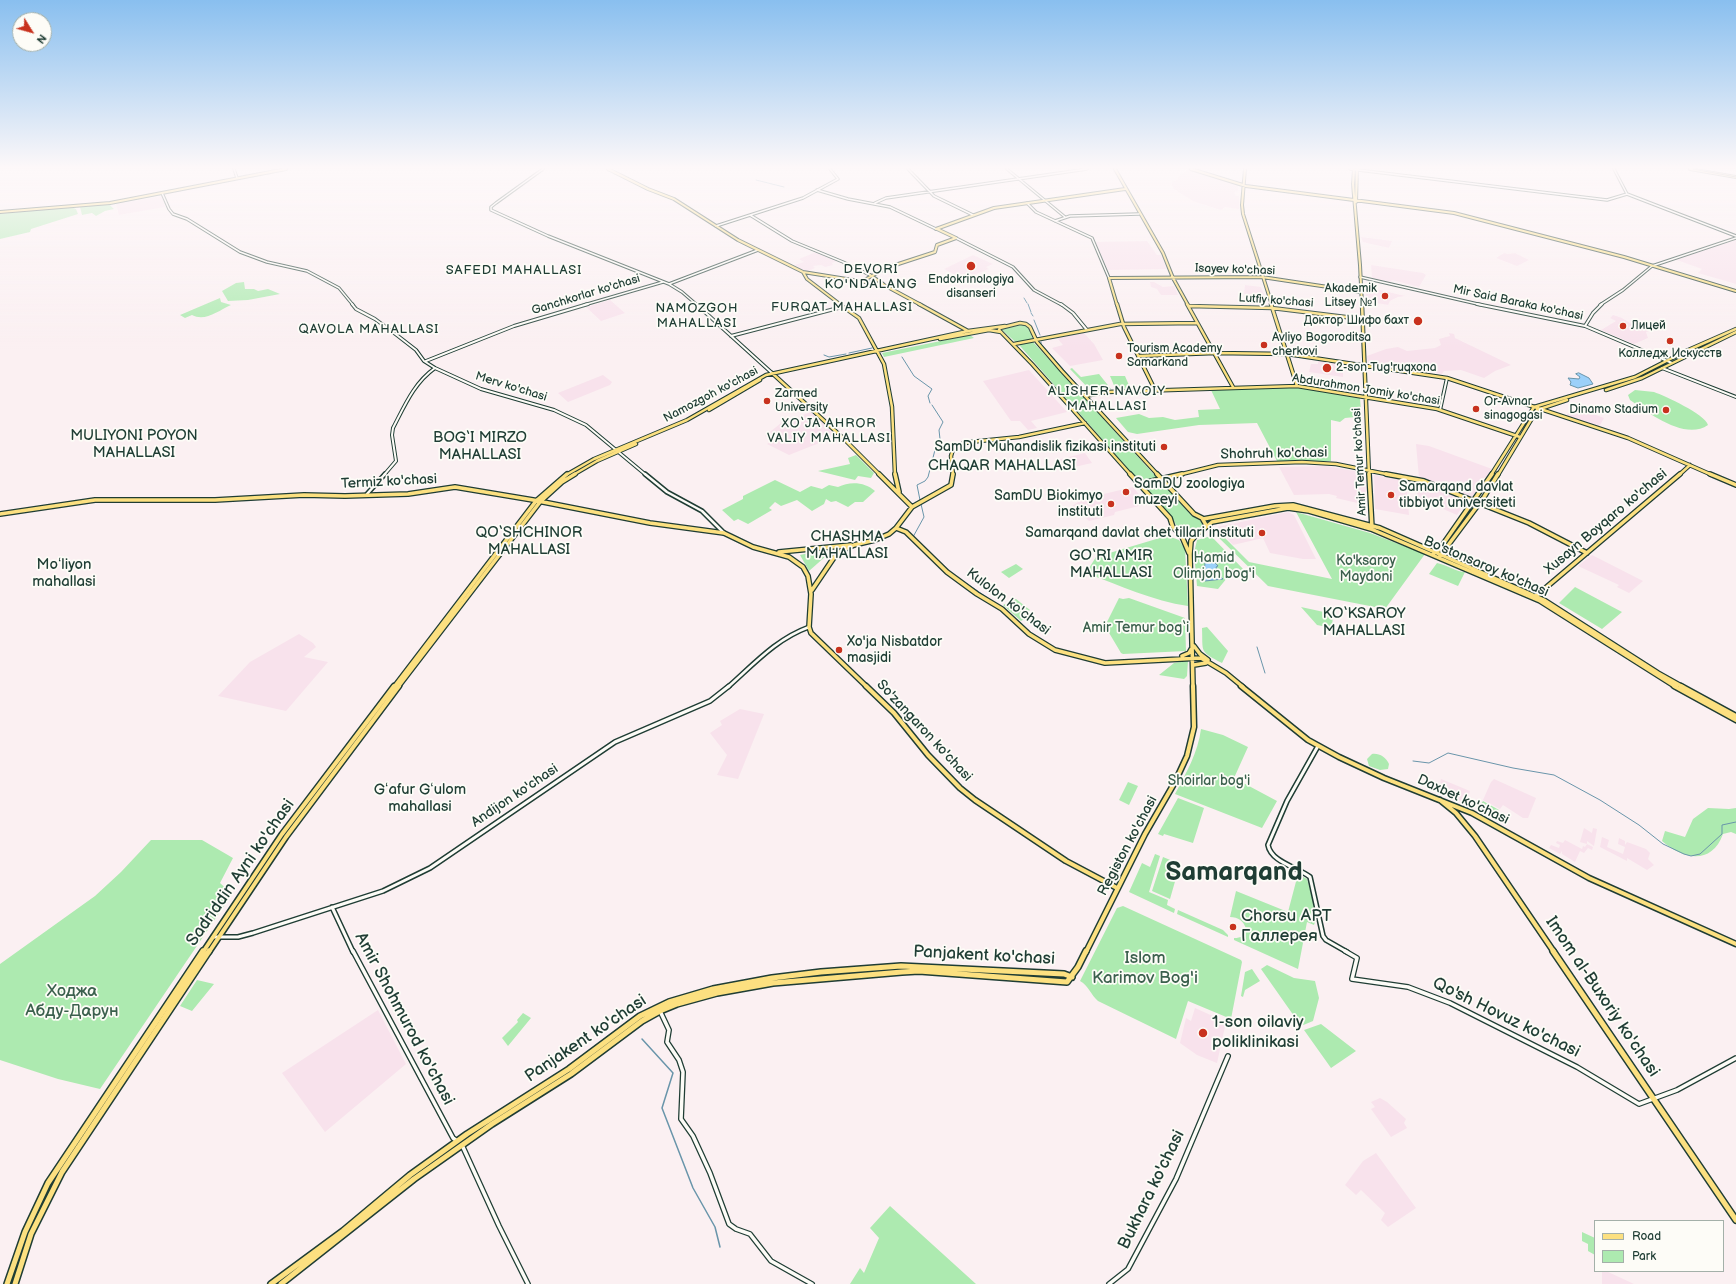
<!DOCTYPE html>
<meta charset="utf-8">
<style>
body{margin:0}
#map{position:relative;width:1736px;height:1284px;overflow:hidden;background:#fbf0f2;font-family:"Balsamiq Sans",sans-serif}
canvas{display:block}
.legend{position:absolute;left:1594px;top:1220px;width:130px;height:52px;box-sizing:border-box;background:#fdfcf7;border:1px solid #a4b0a9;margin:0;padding:5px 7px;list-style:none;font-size:12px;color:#1f3d34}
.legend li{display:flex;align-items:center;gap:8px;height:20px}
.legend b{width:20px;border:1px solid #a4b0a9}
.north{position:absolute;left:12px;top:12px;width:40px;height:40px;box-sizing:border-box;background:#fdfcf7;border:1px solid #a4b0a9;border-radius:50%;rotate:127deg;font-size:11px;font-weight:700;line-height:16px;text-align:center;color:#1f3d34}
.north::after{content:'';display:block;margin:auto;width:14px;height:18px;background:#c8321e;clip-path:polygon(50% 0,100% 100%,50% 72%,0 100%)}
</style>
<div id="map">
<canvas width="1736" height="1284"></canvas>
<ul class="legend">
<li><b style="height:5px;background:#fce080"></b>Road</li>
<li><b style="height:11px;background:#adeab0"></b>Park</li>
</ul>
<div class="north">N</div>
</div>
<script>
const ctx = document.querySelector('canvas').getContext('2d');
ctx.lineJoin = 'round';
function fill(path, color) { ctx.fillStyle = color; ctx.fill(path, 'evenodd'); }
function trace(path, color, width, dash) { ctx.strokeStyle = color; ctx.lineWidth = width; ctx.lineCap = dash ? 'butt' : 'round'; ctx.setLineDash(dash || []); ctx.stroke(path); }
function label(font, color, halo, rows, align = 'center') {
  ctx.font = font + ' "Balsamiq Sans",sans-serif'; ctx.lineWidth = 3.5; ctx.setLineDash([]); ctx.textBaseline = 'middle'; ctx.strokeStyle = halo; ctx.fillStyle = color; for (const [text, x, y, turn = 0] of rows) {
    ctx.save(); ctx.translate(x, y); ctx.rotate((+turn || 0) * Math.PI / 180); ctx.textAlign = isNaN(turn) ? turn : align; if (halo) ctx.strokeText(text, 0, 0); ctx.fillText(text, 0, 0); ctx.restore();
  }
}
fill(new Path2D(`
 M1188 169 1238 185V191L1234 192 1236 196H1239V209L1225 207 1221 210 1208 206 1193 201 1174 189 1171 183 1178 179 1177 178Z
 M162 196 165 207 119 215 116 204Z
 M1361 237 1392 241 1389 248 1363 242Z
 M1736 240V284L1698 273 1702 269 1674 259Z
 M1147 241 1157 255H1161L1167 269 1108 270 1095 242Z
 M816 252 837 261 832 263 833 265 825 267 821 265 813 266 815 268 806 272 794 265 804 262 799 259Z
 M1504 253 1508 254 1515 253 1529 260 1517 266 1496 258Z
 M973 255 993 264 986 267 989 269 963 279 944 269Z
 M1371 265 1423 273 1426 275 1419 287 1392 280 1389 283 1372 279Z
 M1150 282H1154L1163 287 1174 286 1178 295H1161L1157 289 1151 287Z
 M1245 285 1261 287 1266 299 1244 294Z
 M1366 289 1380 290 1405 296 1398 297 1390 301 1388 305 1365 301Z
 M610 300 625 313 601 321 586 307Z
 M1613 315 1622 318 1630 323 1649 331 1646 332 1648 338 1634 344 1601 330 1616 321 1610 318Z
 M1084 333 1094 344 1103 360 1070 366 1052 348 1063 345 1057 338Z
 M1449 333 1454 334 1455 338 1511 365 1495 371 1484 378 1461 370 1444 371 1442 374 1368 363 1367 356 1386 349 1398 347 1407 351 1435 348 1441 345 1439 339 1450 336Z
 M1318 359 1343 363V377L1309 372 1311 364H1318Z
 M1029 370 1067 412 1031 421 1037 428 1028 430 1020 421H1011L983 381Z
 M603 375 612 382 610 385 568 402 558 393Z
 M1577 408 1604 418 1599 427 1566 415Z
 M811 412 837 436 789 455 767 444 773 440 765 436 781 423Z
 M1416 444 1429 446 1492 469 1487 477 1483 478 1472 498 1419 478Z
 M1085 453 1092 463 1065 469 1057 460Z
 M1326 466 1365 473 1366 505 1336 498 1337 496 1329 494 1294 495 1279 467Z
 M1374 475 1406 481 1409 515 1375 509Z
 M1420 483 1466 501 1457 515 1418 498 1416 486Z
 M1133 487 1147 504 1115 512 1114 515 1089 521 1085 517H1082L1072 506 1083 499Z
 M1288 512 1294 515 1316 559H1303L1270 553 1263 538 1233 545 1217 527Z
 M1592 555 1643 581 1629 593 1617 587 1619 585 1578 566Z
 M299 634 313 643 316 647 304 657 328 662 286 711 218 696 250 662Z
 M740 709 764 714 738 779 717 775 727 755 710 733 722 725 720 721Z
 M1441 779 1470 791 1467 804 1438 793Z
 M1494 779 1536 798 1528 818H1523L1503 805 1500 809 1483 800 1491 782Z
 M1584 828 1592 833 1593 828 1597 829 1594 846 1587 841V844L1593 847 1592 850 1588 848 1584 853 1580 851 1575 862 1562 854V851L1560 854 1549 848 1551 845 1559 848 1560 845 1556 843 1557 841 1563 843 1565 840 1582 849 1583 846 1585 847 1587 844 1580 842Z
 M1602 837 1609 840 1607 847 1623 854 1625 847 1618 844 1619 838 1625 841V845L1627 842 1646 849 1650 853 1648 859 1654 865 1647 870 1627 858V861L1600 847Z
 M1195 1008 1226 1022 1217 1063 1197 1055 1180 1043 1186 1018 1191 1021Z
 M378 1010 406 1064 325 1132 282 1073Z
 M1380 1098 1387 1102 1406 1119 1404 1123 1407 1128 1391 1137 1371 1109 1375 1107 1371 1102Z
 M1376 1153 1416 1208 1388 1227 1381 1220 1385 1213 1361 1190 1356 1195 1345 1185 1363 1161Z
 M1602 1271H1606L1634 1284H1602Z`), '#f8e2ec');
fill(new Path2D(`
 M109 204 114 209 105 211 96 216 92 213 82 215 80 207Z
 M71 207 76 209 78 214 31 229 30 232 0 239V214Z
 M244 282 245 289H254L258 291 268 289 280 294 248 300 228 301 222 291 236 283Z
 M220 298 221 302 231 305C218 311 205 322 192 315L185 318 180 315Z
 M1021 324 1028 326 1034 343 1191 515 1200 520 1203 526 1201 530 1189 533 1177 527 1174 521 1020 346 1002 330 1004 328Z
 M970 335 974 338 884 357 882 353Z
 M1072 368 1081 377 1099 374 1111 389 1090 390 1070 369Z
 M1110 376H1125L1131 390H1116Z
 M1296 387 1360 398 1361 412 1354 411 1355 417 1345 418 1340 422 1331 420V461H1277L1257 423 1199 425 1137 434 1128 432 1116 418 1139 414 1149 418 1163 417 1175 420 1199 417 1198 410 1220 409 1211 390Z
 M1635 390C1641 391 1648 391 1654 392 1665 396 1705 414 1708 425 1685 441 1649 413 1630 400L1628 395Z
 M856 455 874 473 871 478 858 476 855 480 818 471 850 464 848 458Z
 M775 480 800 492 811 486 822 489 829 485 838 487C850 481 865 482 875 491L863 502H855L848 507 836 501 831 502 826 499 824 504 812 511 797 500 781 506 775 502 769 508 772 510 748 524 738 519 734 521 722 510 743 499V496Z
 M1296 512 1370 533 1425 554 1385 609 1268 586 1215 534 1220 533 1249 562 1332 579Z
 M1168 536 1179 540 1185 549 1188 606C1153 601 1119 585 1086 573L1096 557 1163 537Z
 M1211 536 1247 573 1227 578 1218 589 1197 586 1194 553 1197 540Z
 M822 550 826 556 809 571 800 555Z
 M1437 563C1447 565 1457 572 1465 572L1458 586 1429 574Z
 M1016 564 1023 569 1009 578 1001 572Z
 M1575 587 1622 612 1602 629 1559 603Z
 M1119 598 1123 599 1129 598 1185 618 1186 651 1123 654 1121 653 1105 626Z
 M1016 599 1030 610 1028 612 1031 615 1021 621 1003 605Z
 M1301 607 1333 614 1332 628 1317 625Z
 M1207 627 1228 651 1222 663C1199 651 1203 653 1202 628Z
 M1188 661 1187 676 1184 679 1159 675 1174 663Z
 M1201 729 1223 735 1248 747 1234 778 1277 801 1262 828 1175 794C1186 773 1198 753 1201 729Z
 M1372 754C1379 753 1386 757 1389 764L1388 769 1380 770 1369 766 1367 759Z
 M1128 782 1138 786 1129 805 1119 800Z
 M1178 798 1204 808 1193 843 1164 834 1163 836 1158 834Z
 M1483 801 1499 810 1494 818 1478 809Z
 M1708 808 1729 809 1736 808V834L1731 832 1723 834C1712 865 1683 860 1662 841L1665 831 1685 837 1693 819Z
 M151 840H202L233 858 220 883 232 894 100 1089 58 1079 0 1060V964L95 896 121 872Z
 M1155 854 1160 856 1149 892 1168 900 1167 905 1175 909 1174 913 1129 892 1142 863 1150 867Z
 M1163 857 1180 864 1170 899 1152 891Z
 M1298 874 1307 879 1317 916 1314 925 1307 922 1298 969 1234 940V938C1241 938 1245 936 1246 929 1244 921 1238 917 1230 917L1236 891 1288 912Z
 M1123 906 1241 960 1242 962 1231 1019 1188 1001 1176 1039 1098 1001C1091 995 1088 985 1080 981L1117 908Z
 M1178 910 1223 930 1228 935V937L1177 914Z
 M1267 965 1294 978 1315 981 1319 998 1313 1021 1301 1026 1261 969Z
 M1252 969 1260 981 1245 990 1243 997 1241 996 1245 972Z
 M197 980 214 984 192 1011 180 1006Z
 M523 1013 531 1018 508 1046 502 1038 518 1022 517 1020Z
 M1321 1024 1356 1051 1331 1068 1304 1030Z
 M890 1206 976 1284H850L860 1268 864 1273 879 1238 870 1228Z
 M1582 1232 1595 1238V1255L1588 1251V1244L1582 1241Z`), '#adeab0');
const water = new Path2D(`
 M1579 373 1589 378 1593 384 1578 388 1570 385 1571 382 1568 378 1579 379 1580 377 1576 374Z
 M1206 557H1210L1218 566 1216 567 1219 575 1223 579 1205 581 1204 574Z`);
fill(water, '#9bd0f9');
trace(water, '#6995aa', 1);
trace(new Path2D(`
 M756 180 784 187
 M1024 298 1027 303
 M1028 304 1031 312
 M1031 313 1033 316
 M1034 320 1040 335
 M1041 342V344L1086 395
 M849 353 872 348
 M824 355 829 357 846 354
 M902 357 914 376 932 389 928 396 930 403
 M1089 398 1124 436
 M932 405 943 422 939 430 940 439
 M1128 440 1158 473
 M937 444 939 441
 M920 500 917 485 925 481 928 477 936 446
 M913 537 924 517 921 504
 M947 570C972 588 999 604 1022 624
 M1257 647 1265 673
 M1413 761 1429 763 1448 753 1513 768 1554 775 1600 800 1639 825 1663 844 1684 854 1691 856 1700 854 1722 834V825L1736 822`), '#6995aa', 1);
trace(new Path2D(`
 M642 1039 673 1073 662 1108 693 1188 715 1227 720 1247`), '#6995aa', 1.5);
const minorFar4 = new Path2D(`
 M234 169 237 178
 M543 169 496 203 491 207V210L548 236 669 284 682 292 697 305
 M908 169 934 196 973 215
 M1007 169 1065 217
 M1350 169 1607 200 1627 194
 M1614 169 1627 194
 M817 190 848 199 890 207 936 229
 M162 193 169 209 173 214 187 219 240 252 267 262 307 271 339 288 353 305
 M1627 194 1736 236
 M875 203 886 198 1087 169
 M1027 203 1036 212 1092 238 1109 278
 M750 215 792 241 843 262 870 275
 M1055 221 1070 216 1139 214
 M716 226 803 198 838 179 830 169
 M956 238 1013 267 1034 290 1062 305
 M1360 277 1482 305
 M669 284 758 250
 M584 305 663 282
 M1600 305 1623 290 1652 266 1736 238`);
const minorFar3 = new Path2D(`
 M352 304 356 309 375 319 398 336 416 350 424 361 435 368 481 389 554 410 586 425 646 475
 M696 304 772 373
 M1061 304 1073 313 1087 330
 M1477 304 1585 326 1672 363
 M1585 326 1593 313 1602 304
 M731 336 842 307
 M426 361 514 326 588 304
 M1662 368 1736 397
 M1440 410 1447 378
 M384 475 396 461 392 435 393 428C405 405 414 383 435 368`);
const minorFar2 = new Path2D(`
 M645 474 667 492 702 511 724 533
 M367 494 385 474
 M728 687C754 664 776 639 809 627`);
const minorFar1 = new Path2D(`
 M1318 746 1287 801 1268 845C1271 862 1297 867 1310 877L1323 936 1326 940 1347 952
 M332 907 353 952
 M213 937H238L253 933 383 891 430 868 615 742 710 701 729 686`);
const minor = new Path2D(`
 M353 951 453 1138 457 1141
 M1345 951 1357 958 1352 979 1408 987 1450 1003 1577 1067 1639 1104 1677 1090 1736 1058
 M660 1011 669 1030 667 1042 679 1060 683 1072 681 1119 693 1136 710 1173 729 1224 736 1229 750 1234 771 1261 812 1284
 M462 1145 499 1226 528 1284
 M1109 1284 1128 1269 1176 1179 1228 1056`);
const majorFar4 = new Path2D(`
 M608 169 648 189 674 199 738 240 803 272 884 285 921 305
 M1115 169 1163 253 1173 278 1188 305
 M1191 169 1246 186 1454 213 1624 257 1736 291
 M1245 169 1242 205 1243 214 1272 305
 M1354 169 1353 184 1360 265 1362 305
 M1690 169 1736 177
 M1356 202 1357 169
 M0 212 110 203 286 169
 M936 229 994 208 1125 189
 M937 229 956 238
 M803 272 807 279 841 305
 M870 275 883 284
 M861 282 886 268 935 252 937 245 956 238
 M1117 305 1109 278 1262 277 1361 292`);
const majorFar3 = new Path2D(`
 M839 304 859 318 884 364 892 407 895 475
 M919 304 968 331
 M1117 304 1124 327 1155 390
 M1187 304 1233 387
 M1271 304 1297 386
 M1362 304 1369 475
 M1189 306 1272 308 1362 319
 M940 339 989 330 1001 332
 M1014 344 1120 324 1197 323
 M1139 356 1215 353 1287 354 1447 378 1628 438 1712 475
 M772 373 843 438 880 475
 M1606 390 1642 378 1736 332
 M1085 396 1107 392 1297 386 1437 409 1520 437
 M709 410 760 380
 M566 475 594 459 687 420 766 375 968 331 1005 326
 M573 475 597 461 636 444
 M953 475 951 456 954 446 970 442 1019 437 1085 423
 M1131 475 1032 364 999 330 1000 328 1020 323 1026 324 1030 327 1037 342 1062 371 1158 475
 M1178 475 1218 465 1302 462 1336 464 1391 475
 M1491 475 1534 407 1635 377 1686 351 1736 329
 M1498 475 1537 410 1567 400
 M1679 475 1690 465`);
const majorFar2 = new Path2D(`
 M879 474 912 507
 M895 474 899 492
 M1130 474 1170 518C1171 521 1172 525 1173 527 1181 538 1201 537 1206 525L1202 518 1194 514 1157 474
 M1369 474 1372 528
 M1386 474 1424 481 1529 523 1587 553
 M1710 474 1736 485
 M1139 484 1182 474
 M0 514 95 500H215L304 495 345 496 408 494 455 487 533 500 650 523 724 533 753 547 789 557 803 567 808 576 811 594 809 627 811 633 867 687
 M1203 519 1275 506 1293 505 1380 528 1544 600 1658 673 1683 687
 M896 528 906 532 947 572 977 594 1002 609 1029 634 1055 650 1105 663 1201 658 1226 673 1243 687
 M1205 528 1212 522 1288 508 1309 511 1371 529 1540 601 1676 687
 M1180 532 1189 553
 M779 552 851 545
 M1434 553 1439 550 1492 474
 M1440 556 1484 497 1498 474
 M812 590 837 553 854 545 875 540 889 534 896 528 912 507 951 485 953 474
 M1536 596 1680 474
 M1194 646 1200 654 1208 660
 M1182 656 1189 653 1193 646
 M1194 665 1206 663
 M394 687 536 501 567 474
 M398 687 540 502 562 482 575 474
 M1193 687 1190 554 1191 541 1197 534`);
const majorFar1 = new Path2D(`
 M866 686 894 713 928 755 960 788 975 800 1066 861 1117 888
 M1241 686 1308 740 1339 757 1384 778 1472 813 1589 878 1736 944
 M1674 686 1736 720
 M1681 686 1736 716
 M1440 800 1456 813 1475 836 1554 952
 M203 952 282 834 394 686
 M209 952 286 837 399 686
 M1086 952 1145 834 1175 782 1187 756 1194 727 1193 686`);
const major = new Path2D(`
 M1553 951 1736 1220
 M7 1284 25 1232 48 1183 203 951
 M15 1284 31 1234 62 1172 209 951
 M271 1284 343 1231 410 1175 467 1134 569 1069 640 1016 669 1002 713 989 772 978 821 972 901 966 1064 974 1072 977
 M281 1284 414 1179 492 1124 571 1074 642 1021 660 1011 677 1004 717 993 773 983 902 972 919 971 1067 982 1078 967 1086 951`);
trace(minorFar4, '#1f3d34', 3.5);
trace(minorFar3, '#1f3d34', 4);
trace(minorFar2, '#1f3d34', 5.5);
trace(minorFar1, '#1f3d34', 6);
trace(minor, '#1f3d34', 6);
trace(majorFar4, '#1f3d34', 4);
trace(majorFar3, '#1f3d34', 4.5);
trace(majorFar2, '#1f3d34', 6);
trace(majorFar1, '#1f3d34', 7);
trace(major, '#1f3d34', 8);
trace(minorFar4, '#fdfcf7', 1.5);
trace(minorFar3, '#fdfcf7', 2);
trace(minorFar2, '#fdfcf7', 2.5);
trace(minorFar1, '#fdfcf7', 3);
trace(minor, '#fdfcf7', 3.5);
trace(majorFar4, '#fce080', 2);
trace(majorFar3, '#fce080', 2.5);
trace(majorFar2, '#fce080', 3.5);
trace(majorFar1, '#fce080', 4);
trace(major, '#fce080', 5);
trace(new Path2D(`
 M1693 169 1736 177`), '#1f3d34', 1);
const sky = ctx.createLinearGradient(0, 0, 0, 349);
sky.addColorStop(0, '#89bfef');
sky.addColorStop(0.48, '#fdf8f9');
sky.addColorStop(1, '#fdf8f900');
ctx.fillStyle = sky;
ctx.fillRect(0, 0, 1736, 349);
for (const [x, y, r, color] of [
 [971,266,5,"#c8321e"],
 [1385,296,4,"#c8321e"],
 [1418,321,5,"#c8321e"],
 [1623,326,4,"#c8321e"],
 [1670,341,4,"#c8321e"],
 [1264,345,4,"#c8321e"],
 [1119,356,4,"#c8321e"],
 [1327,368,5,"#c8321e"],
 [767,401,4,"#c8321e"],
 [1476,409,4,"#c8321e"],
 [1666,410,4,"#c8321e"],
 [1164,447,4,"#c8321e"],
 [1126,492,4,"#c8321e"],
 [1391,495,4,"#c8321e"],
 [1111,504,4,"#c8321e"],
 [1262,533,4,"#c8321e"],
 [839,650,4,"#c8321e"],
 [1233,927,4,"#c8321e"],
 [1203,1033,5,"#c8321e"]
]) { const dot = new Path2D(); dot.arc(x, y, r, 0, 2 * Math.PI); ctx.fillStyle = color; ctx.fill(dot); trace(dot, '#fdfcf7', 1.5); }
label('12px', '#1f3d34', '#fdfcf7', [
 ["Isayev ko'chasi",1235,270,2],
 ["Ganchkorlar ko'chasi",586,295,-17],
 ["Lutfiy ko'chasi",1276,301,4],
 ["Mir Said Baraka ko'chasi",1518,303,12],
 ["Merv ko'chasi",511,387,17],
 ["Abdurahmon Jomiy ko'chasi",1366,390,9],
 ["Namozgoh ko'chasi",711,395,-28],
 ["Amir Temur ko'chasi",1360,462,-93]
]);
label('12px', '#1f3d34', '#fdfcf7', [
 ["Endokrinologiya",971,280,"center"],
 ["disanseri",971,294,"center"],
 ["Akademik",1377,289,"right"],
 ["Litsey №1",1377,303,"right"],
 ["Доктор Шифо бахт",1409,321,"right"],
 ["Лицей",1631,326],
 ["Avliyo Bogoroditsa",1272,338],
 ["cherkovi",1272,352],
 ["Tourism Academy",1127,349],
 ["Samarkand",1127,363],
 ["Колледж Искусств",1670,354,"center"],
 ["2-son Tug'ruqxona",1336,368],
 ["Zarmed",775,394],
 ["University",775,408],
 ["Or-Avnar",1484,402],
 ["sinagogasi",1484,416],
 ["Dinamo Stadium",1658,410,"right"]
], 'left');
ctx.letterSpacing = '1px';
label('13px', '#1f3d34', '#fdfcf7', [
 ["DEVORI",871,270],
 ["KO'NDALANG",871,285],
 ["SAFEDI MAHALLASI",514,271],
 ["FURQAT MAHALLASI",842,308],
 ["NAMOZGOH",697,309],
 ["MAHALLASI",697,324],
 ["QAVOLA MAHALLASI",369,330],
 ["ALISHER NAVOIY",1107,392],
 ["MAHALLASI",1107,407],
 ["XO‘JA AHROR",829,424],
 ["VALIY MAHALLASI",829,439]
]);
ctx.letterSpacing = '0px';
label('14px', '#1f3d34', '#fdfcf7', [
 ["SamDU Muhandislik fizikasi instituti",1156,447],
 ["SamDU zoologiya",1134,484,"left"],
 ["muzeyi",1134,500,"left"],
 ["Samarqand davlat",1399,487,"left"],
 ["tibbiyot universiteti",1399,503,"left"],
 ["SamDU Biokimyo",1103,496],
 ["instituti",1103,512],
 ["Samarqand davlat chet tillari instituti",1254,533],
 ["Xo'ja Nisbatdor",847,642,"left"],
 ["masjidi",847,658,"left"]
], 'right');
label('14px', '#1f3d34', '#fdfcf7', [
 ["Shohruh ko'chasi",1274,454,-1],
 ["Termiz ko'chasi",389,482,-3],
 ["Xusayn Boyqaro ko'chasi",1606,522,-40],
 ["Bo'stonsaroy ko'chasi",1486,567,23],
 ["Kulolon ko'chasi",1008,602,37],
 ["So'zangaron ko'chasi",924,731,47],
 ["Andijon ko'chasi",515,796,-34],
 ["Daxbet ko'chasi",1463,800,25],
 ["Registon ko'chasi",1128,846,-62]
]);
label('14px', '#3b604d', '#fdfcf7', [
 ["Hamid",1214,558],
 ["Olimjon bog'i",1214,574],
 ["Ko'ksaroy",1366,561],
 ["Maydoni",1366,577],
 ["Amir Temur bog‘i",1136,628],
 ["Shoirlar bog'i",1209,781]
]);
label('15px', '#1f3d34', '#fdfcf7', [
 ["MULIYONI POYON",134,436],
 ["MAHALLASI",134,453],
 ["BOG‘I MIRZO",480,438],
 ["MAHALLASI",480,455],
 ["CHAQAR MAHALLASI",1002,466],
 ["QO‘SHCHINOR",529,533],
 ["MAHALLASI",529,550],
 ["CHASHMA",847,537],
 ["MAHALLASI",847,554],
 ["GO‘RI AMIR",1111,556],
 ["MAHALLASI",1111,573],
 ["Moʻliyon",64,565],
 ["mahallasi",64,582],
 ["KO‘KSAROY",1364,614],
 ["MAHALLASI",1364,631],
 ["Gʻafur Gʻulom",420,790],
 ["mahallasi",420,807]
]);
label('17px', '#1f3d34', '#fdfcf7', [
 ["Sadriddin Ayni ko'chasi",241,873,-55],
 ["Panjakent ko'chasi",984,956,3],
 ["Imom al-Buxoriy ko'chasi",1602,997,56],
 ["Qo'sh Hovuz ko'chasi",1506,1018,26],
 ["Amir Shohmurod ko'chasi",404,1019,62],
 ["Panjakent ko'chasi",586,1039,-34],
 ["Bukhara ko'chasi",1152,1190,-64]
]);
label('17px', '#1f3d34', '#fdfcf7', [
 ["Chorsu АРТ",1241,917],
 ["Галлерея",1241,937],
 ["1-son oilaviy",1212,1023],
 ["poliklinikasi",1212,1043]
], 'left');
label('17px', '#3b604d', '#fdfcf7', [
 ["Islom",1145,959],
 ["Karimov Bog'i",1145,979],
 ["Ходжа",72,992],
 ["Абду-Дарун",72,1012]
]);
label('bold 26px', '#1f3d34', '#fdfcf7', [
 ["Samarqand",1234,873]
]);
</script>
